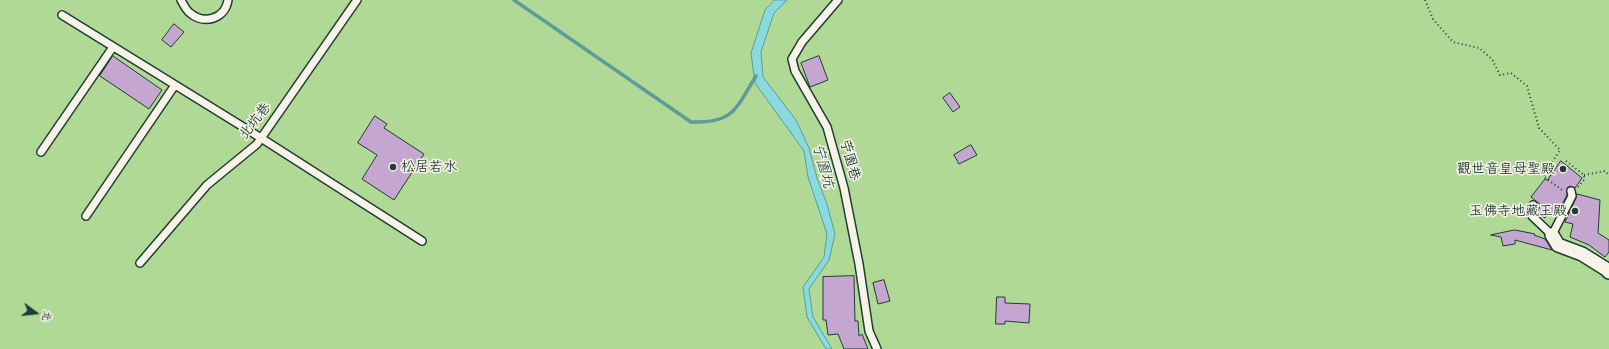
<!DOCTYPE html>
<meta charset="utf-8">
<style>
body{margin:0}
#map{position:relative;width:1609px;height:349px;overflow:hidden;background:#e8dce1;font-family:Delius,"LXGW WenKai TC",sans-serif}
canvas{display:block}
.north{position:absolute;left:16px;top:293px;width:40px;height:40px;-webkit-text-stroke:3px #f7f3e8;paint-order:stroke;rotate:105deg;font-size:11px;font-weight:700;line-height:16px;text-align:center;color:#1f3d34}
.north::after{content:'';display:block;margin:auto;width:14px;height:18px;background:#1f3d34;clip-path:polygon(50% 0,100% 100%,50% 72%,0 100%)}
</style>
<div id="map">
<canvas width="1609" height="349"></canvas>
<div class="north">北</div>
</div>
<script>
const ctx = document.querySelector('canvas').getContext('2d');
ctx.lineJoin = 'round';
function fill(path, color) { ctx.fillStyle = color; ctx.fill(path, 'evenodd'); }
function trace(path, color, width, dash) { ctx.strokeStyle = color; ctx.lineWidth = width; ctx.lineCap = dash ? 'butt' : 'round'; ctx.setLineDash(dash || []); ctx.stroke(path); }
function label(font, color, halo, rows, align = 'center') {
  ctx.font = font + ' Delius,"LXGW WenKai TC",sans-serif'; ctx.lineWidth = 3; ctx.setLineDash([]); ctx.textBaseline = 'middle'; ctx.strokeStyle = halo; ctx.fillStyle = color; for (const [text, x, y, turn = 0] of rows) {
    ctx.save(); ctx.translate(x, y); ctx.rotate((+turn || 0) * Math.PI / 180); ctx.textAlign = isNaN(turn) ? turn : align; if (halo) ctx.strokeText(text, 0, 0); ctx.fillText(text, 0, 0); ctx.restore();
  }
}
fill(new Path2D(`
 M0 0H1609V349H0Z`), '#b0d995');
const water = new Path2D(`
 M775 0H787L774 13 761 52 763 77 796 120 809 148 817 178 827 204 835 234 829 260 809 289 813 317 832 349H826L807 317 803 287 824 257 827 234 808 177 804 151 755 83 751 53 765 10Z`);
fill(water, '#88dade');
trace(water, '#5e9b9a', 1);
trace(new Path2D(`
 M514 0 691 122C734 123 735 110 756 76`), '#5e9b9a', 3.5);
const building = new Path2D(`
 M174 24 184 32 171 47 162 40Z
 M113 56 162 90 149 109 100 76Z
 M819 56 828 80 810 87 801 63Z
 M950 93 960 107 953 112 943 98Z
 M375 116 387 124 384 128 424 154 394 200 362 179 377 155 358 143Z
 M971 145 977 155 959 164 954 155Z
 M1561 161 1582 178 1575 188 1570 186 1567 188V195L1556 217 1549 212 1545 218 1537 212 1541 205 1531 197 1545 179 1547 180Z
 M1577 194 1600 200 1598 233 1609 240V252L1605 257 1589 245 1570 237 1573 224 1565 222 1576 198Z
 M1515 230 1535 234 1534 235 1545 239 1552 250 1515 240V244L1503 246 1501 237 1491 235Z
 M854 276 855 321H858L859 336 862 334 868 349H844L838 334 828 335 826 320H823V277Z
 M884 280 890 301 878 304 873 283Z
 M997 297H1005V303L1030 304 1029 323 1005 321V324H996Z`);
fill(building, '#c5a6d1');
trace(building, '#1f3d34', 1);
const lane = new Path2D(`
 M181 0C183 4 186 10 190 13 204 25 225 19 228 0
 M838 0 802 42 792 59 795 71 827 127 844 188 859 264 869 331 877 349
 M62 15 261 138 422 241
 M41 152 113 47
 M1533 205 1532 216 1552 235 1572 196 1571 191
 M86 216 175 85
 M140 263 207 185 257 144 357 0`);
const street = new Path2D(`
 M1552 235 1558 245 1582 254 1606 269 1609 272`);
trace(lane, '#1f3d34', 10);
trace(street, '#1f3d34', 16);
trace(new Path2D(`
 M1425 0 1433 19 1453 42 1479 48 1492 59 1500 75 1511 73 1527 86 1539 128 1560 150 1543 176 1562 190
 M1566 161 1584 175
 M1584 175 1605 171 1609 175
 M1578 187 1584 180V175`), '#1f3d34', 2, [1, 3]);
trace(lane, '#f7f3e8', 7);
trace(street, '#f7f3e8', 13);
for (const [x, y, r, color] of [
 [393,167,4,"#1f3d34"],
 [1563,169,4,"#1f3d34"],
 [1575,211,4,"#1f3d34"]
]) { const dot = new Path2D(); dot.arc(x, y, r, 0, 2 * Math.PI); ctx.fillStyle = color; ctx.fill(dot); trace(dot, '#f7f3e8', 1.5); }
label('14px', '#1f3d34', '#f7f3e8', [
 ["北坑巷",255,121,-52],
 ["苧園巷",850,160,74]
]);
label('14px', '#1f3d34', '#f7f3e8', [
 ["松居若水",401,167,"left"],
 ["觀世音皇母聖殿",1555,169],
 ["玉佛寺地藏王殿",1567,211]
], 'right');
label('italic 15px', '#345c56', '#f7f3e8', [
 ["宁園坑",823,166,75]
]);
</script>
